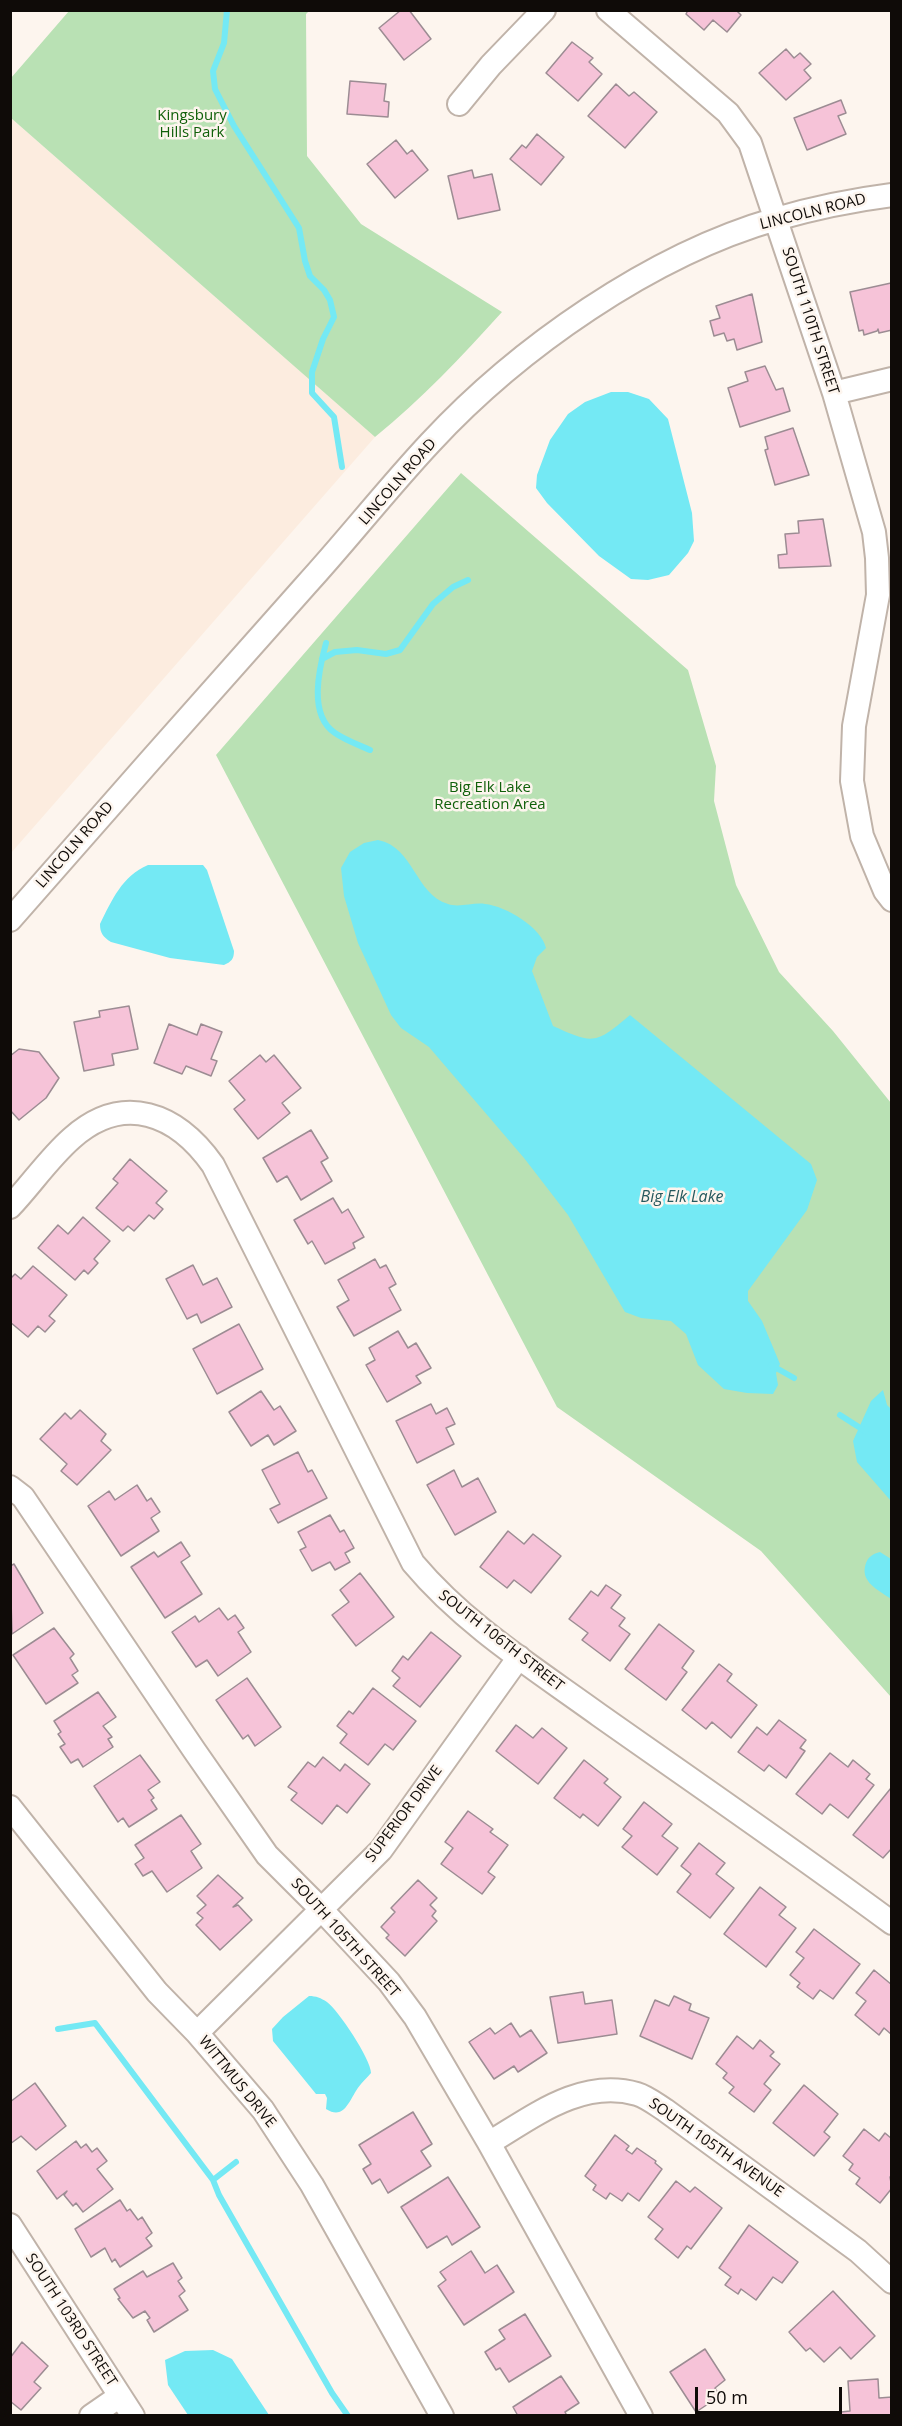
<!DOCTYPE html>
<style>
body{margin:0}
#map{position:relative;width:902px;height:2426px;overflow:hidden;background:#fdf5ee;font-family:"Open Sans",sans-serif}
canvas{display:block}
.frame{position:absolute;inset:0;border:12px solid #0f0b08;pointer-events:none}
.scale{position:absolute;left:695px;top:2387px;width:147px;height:27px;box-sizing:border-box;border:3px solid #0f0b08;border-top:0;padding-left:8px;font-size:18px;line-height:21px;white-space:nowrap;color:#0f0b08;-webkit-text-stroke:4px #fdf5ee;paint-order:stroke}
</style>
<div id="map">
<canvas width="902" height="2426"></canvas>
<div class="frame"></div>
<div class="scale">50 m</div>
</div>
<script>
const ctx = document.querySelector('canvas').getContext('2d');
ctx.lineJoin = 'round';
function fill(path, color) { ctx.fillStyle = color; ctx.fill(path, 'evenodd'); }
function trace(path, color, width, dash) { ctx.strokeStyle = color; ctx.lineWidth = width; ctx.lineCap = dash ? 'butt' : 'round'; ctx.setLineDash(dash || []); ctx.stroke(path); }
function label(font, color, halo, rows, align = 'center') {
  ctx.font = font + ' "Open Sans",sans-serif'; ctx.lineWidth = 5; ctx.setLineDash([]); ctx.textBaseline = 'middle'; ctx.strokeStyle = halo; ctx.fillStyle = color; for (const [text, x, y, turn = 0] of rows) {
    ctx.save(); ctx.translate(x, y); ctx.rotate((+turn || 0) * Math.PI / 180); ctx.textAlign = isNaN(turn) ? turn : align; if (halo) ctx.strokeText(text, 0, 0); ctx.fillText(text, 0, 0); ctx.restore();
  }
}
fill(new Path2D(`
 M11 118 375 437 11 853Z`), '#fcecdf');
fill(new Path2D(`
 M69 11H309L306 14 307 156 361 224 502 312C462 356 421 400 375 437L11 118V78Z
 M461 473 688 670 716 766 714 801 736 885 779 972 833 1031 891 1103V1697L761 1551 557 1407 216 755Z`), '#b9e1b4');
fill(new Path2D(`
 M611 392H628L649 399 668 419 692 513 694 541 688 553 669 575 648 580 631 579 599 556 547 503 536 488 537 475 550 440 568 414 585 402Z
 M378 840C414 847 415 894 448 904 459 908 474 902 485 904 506 906 542 928 546 948L537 957 532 971 553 1026C593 1044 595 1045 630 1015L811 1164 817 1180 807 1210 748 1291V1301L762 1321 780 1364 776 1373 778 1385 773 1394 747 1393 724 1389 698 1365 686 1334 671 1321 641 1318 625 1312 568 1215 524 1158 429 1047 401 1028 391 1015 358 943 344 896 341 868 350 852 364 843Z
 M148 865H203L207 870 234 951C234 959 231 962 224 965L170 958 111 942C103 937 100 933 100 924 112 900 122 876 148 865Z
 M883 1390 887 1405 891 1409V1501L857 1462 853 1441 871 1401Z
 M880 1552 891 1559V1599C879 1590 859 1582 866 1563 869 1556 873 1554 880 1552Z
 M309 1996C316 1996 321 1998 327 2002 338 2010 371 2059 371 2073 368 2077 364 2080 361 2084 350 2096 346 2122 326 2109L327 2098 325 2094H316L273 2041 272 2029 283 2017Z
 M213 2350 232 2359 269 2415H188L168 2385 165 2360 185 2351Z`), '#74e9f4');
trace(new Path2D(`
 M227 10 224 43 213 71 215 89 234 126 299 228 305 261 310 276 324 290 330 300 334 317 323 339 312 372V393L334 417 342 467
 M326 643C319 669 308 715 335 733 345 740 359 745 370 750
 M322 659 335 652 357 650 386 654 400 650 433 604 453 587 468 580
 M771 1365 794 1378
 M840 1415 865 1431
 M58 2029 95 2023 213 2180
 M236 2162 213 2180 219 2195 332 2393 348 2416`), '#74e9f4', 6);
const building = new Path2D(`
 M401 10H409L431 39 404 60 379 28Z
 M688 10H736L741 15 727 32 713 20 704 30 686 14Z
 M572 42 593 58 589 62 602 74 578 101 546 73Z
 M786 49 794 58 800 53 811 64 804 70 811 78 786 100 759 73Z
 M350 81 386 84 384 101 389 102 388 117 347 114Z
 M616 84 629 96 634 92 657 112 625 148 588 116Z
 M841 100 846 113 838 116 846 134 807 150 794 118Z
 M537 134 564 157 541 185 510 159 522 145 526 148Z
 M396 140 407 154 412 150 428 170 395 198 367 164Z
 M472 170 474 178 492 174 500 210 458 219 448 176Z
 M891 283 892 330 879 333 878 329 877 331 864 335 863 330 859 331 850 292Z
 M752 294 762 342 737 350 734 339 727 341 724 333 714 336 710 321 720 318 716 306Z
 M765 366 776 390 783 388 790 411 740 427 728 388 748 381 745 372Z
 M793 428 809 475 775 485 765 450 768 449 765 437Z
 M823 519 831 566 779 568 778 555 787 554 785 534 799 533 798 521Z
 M129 1006 138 1049 112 1054 114 1065 84 1071 74 1022 100 1017 99 1011Z
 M169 1024 197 1035 201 1024 222 1032 211 1059 217 1061 211 1076 186 1066 182 1074 154 1063Z
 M19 1049 39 1052 59 1078 46 1098 19 1120 10 1110V1056Z
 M260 1055 266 1062 274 1055 301 1088 282 1103 290 1113 258 1139 234 1109 245 1100 229 1081Z
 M311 1130 328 1158 321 1162 332 1181 301 1200 287 1176 277 1182 263 1158Z
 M130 1159 167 1191 156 1203 163 1209 154 1219 149 1215 134 1231 128 1226 123 1231 96 1208 118 1183 113 1179Z
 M333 1198 342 1213 348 1209 364 1237 353 1243 355 1248 325 1264 312 1241 308 1244 294 1220Z
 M83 1217 110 1241 94 1259 98 1263 88 1274 84 1270 75 1280 38 1248 58 1225 68 1234Z
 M375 1259 380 1268 386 1265 396 1284 389 1288 401 1310 354 1336 337 1307 349 1300 338 1280Z
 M193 1265 203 1285 217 1278 232 1307 201 1323 197 1314 187 1319 166 1279Z
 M33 1266 67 1295 49 1316 55 1321 45 1332 38 1326 28 1337 10 1322V1279L15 1274 21 1279Z
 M239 1324 263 1369 217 1394 193 1349Z
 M398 1331 408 1348 416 1343 431 1368 416 1376 421 1383 387 1402 366 1365 375 1360 369 1348Z
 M261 1391 274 1410 280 1406 296 1431 274 1445 268 1435 251 1446 229 1412Z
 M431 1404 436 1414 447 1408 455 1424 446 1428 454 1444 417 1463 396 1421Z
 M80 1410 106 1434 101 1441 111 1450 77 1485 61 1471 67 1464 40 1439 65 1413 71 1419Z
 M298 1452 308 1472 312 1470 327 1498 278 1523 270 1509 280 1504 262 1470Z
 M454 1470 462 1487 478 1478 496 1512 455 1535 427 1485Z
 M137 1485 147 1501 151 1498 160 1512 151 1518 159 1531 121 1556 88 1506 109 1491 115 1500Z
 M330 1515 340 1532 344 1530 354 1548 345 1553 350 1562 335 1570 330 1562 312 1571 300 1550 306 1547 298 1532Z
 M508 1531 524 1544 533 1534 561 1556 531 1593 514 1580 507 1588 480 1567Z
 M181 1542 190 1556 181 1562 202 1594 165 1618 131 1567 154 1552 158 1557Z
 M14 1564 43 1613 12 1634 10 1566Z
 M360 1573 394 1617 356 1646 332 1615 349 1602 340 1590Z
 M606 1585 621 1595 611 1608 625 1618 619 1626 630 1634 610 1661 582 1640 588 1633 569 1619 591 1591 598 1596Z
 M219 1608 228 1620 235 1615 244 1628 238 1632 251 1652 218 1676 207 1660 196 1667 172 1632 195 1616 199 1622Z
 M659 1624 694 1651 682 1668 687 1672 666 1700 625 1669Z
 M54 1628 74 1654 70 1658 78 1671 72 1675 78 1683 46 1704 13 1655Z
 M431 1632 461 1656 420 1707 393 1686 400 1678 392 1671 403 1656 408 1660Z
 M719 1664 732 1674 727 1681 757 1705 731 1738 712 1722 706 1729 682 1710Z
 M247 1678 281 1727 255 1746 248 1735 243 1739 216 1700Z
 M373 1688 416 1721 393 1750 385 1744 368 1765 340 1743 347 1734 337 1726 349 1711 353 1714Z
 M98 1692 116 1717 103 1726 112 1737 108 1739 113 1747 83 1767 78 1759 71 1763 60 1747 65 1744 58 1734 61 1732 54 1721Z
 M779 1720 806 1740 800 1748 805 1751 786 1778 769 1765 764 1771 738 1752 757 1727 767 1735Z
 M516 1725 533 1738 542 1728 567 1748 538 1784 496 1751Z
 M830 1753 848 1767 853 1760 870 1774 866 1779 874 1785 848 1818 830 1804 822 1814 796 1794Z
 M140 1755 160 1782 148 1790 154 1798 151 1800 157 1809 129 1827 123 1818 118 1822 94 1786Z
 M323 1757 340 1771 345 1764 370 1784 347 1813 337 1805 322 1824 291 1800 297 1793 288 1787 308 1762 315 1767Z
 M584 1760 608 1779 604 1783 621 1797 598 1826 583 1814 580 1818 554 1798Z
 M891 1788 892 1848 883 1858 853 1835Z
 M644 1802 672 1824 662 1836 678 1848 657 1875 622 1847 632 1836 623 1829Z
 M468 1811 493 1829 490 1832 508 1845 488 1872 495 1877 482 1894 441 1864 453 1848 445 1842Z
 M181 1815 201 1844 191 1851 202 1868 167 1892 152 1871 143 1876 135 1864 144 1858 135 1845Z
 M699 1843 725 1863 716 1874 734 1888 710 1918 677 1892 691 1874 681 1866Z
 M218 1875 243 1898 233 1907 238 1905 252 1920 220 1950 196 1925 203 1918 197 1913 206 1905 197 1896Z
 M418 1880 437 1898 430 1905 436 1911 432 1916 437 1921 405 1956 386 1938 389 1935 381 1927 395 1912 391 1908Z
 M760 1887 786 1907 779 1915 796 1928 766 1967 724 1934Z
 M814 1929 860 1964 833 1999 820 1990 813 1999 797 1987 800 1983 790 1975 804 1958 796 1952Z
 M874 1970 892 1985V2035L884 2028 879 2035 855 2015 866 2001 856 1993Z
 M583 1992 585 2004 612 2000 617 2034 558 2043 550 1997Z
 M674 1996 691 2004 689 2010 709 2018 692 2059 640 2036 655 2000 669 2006Z
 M511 2023 520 2037 531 2030 547 2053 518 2072 514 2066 494 2079 469 2042 490 2028 495 2034Z
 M737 2036 753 2049 760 2040 774 2052 770 2056 780 2064 764 2084 771 2090 754 2112 729 2093 734 2087 723 2078 727 2073 716 2064Z
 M35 2083 66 2126 36 2150 21 2136 10 2144V2102Z
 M804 2085 838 2114 824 2132 830 2137 814 2156 773 2123Z
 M413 2112 432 2144 421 2151 431 2166 388 2193 380 2179 372 2184 363 2169 371 2164 359 2145Z
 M864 2129 879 2141 885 2133 892 2139V2175L890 2177 892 2188 880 2203 856 2184 860 2178 849 2170 853 2164 843 2156Z
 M615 2135 629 2146 626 2150 632 2154 637 2148 656 2161 655 2163 662 2169 639 2201 628 2193 622 2201 610 2193 606 2199 593 2190 596 2185 585 2176Z
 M76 2141 81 2148 86 2144 92 2152 97 2148 107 2161 97 2169 113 2189 83 2212 76 2203 73 2206 64 2195 67 2191 57 2199 37 2171Z
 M448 2177 480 2227 452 2245 447 2236 427 2248 401 2207Z
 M676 2181 690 2192 695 2187 722 2208 691 2249 687 2246 678 2258 655 2239 663 2229 648 2217Z
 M120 2200 127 2211 130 2209 138 2220 142 2217 152 2233 146 2238 152 2246 120 2267 115 2259 112 2262 105 2248 91 2257 75 2229Z
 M749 2225 798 2262 782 2283 773 2277 756 2300 741 2289 738 2294 725 2285 731 2277 719 2268Z
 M471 2251 485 2273 497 2265 514 2292 464 2325 438 2286 446 2280 440 2272Z
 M173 2263 182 2278 178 2281 185 2291 179 2296 188 2310 154 2332 147 2320 150 2318 145 2311 133 2318 118 2299 120 2298 114 2289 143 2271 147 2277Z
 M833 2291 875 2336 851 2359 840 2347 824 2362 810 2348 806 2351 789 2332Z
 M525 2314 551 2356 509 2382 500 2368 496 2370 485 2352 505 2339 499 2330Z
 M22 2342 48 2366 34 2382 41 2388 21 2410 10 2401V2358Z
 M705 2349 725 2380 715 2388 720 2396 696 2412 670 2372Z
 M561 2376 579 2403 565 2412 567 2416H518L513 2407Z
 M878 2379 879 2398 892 2397V2416H841V2412L850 2411 848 2381Z`);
fill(building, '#f6c3d8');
trace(building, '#9c8c93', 1.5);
const minor = new Path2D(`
 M608 10 728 113 750 143 834 393 874 532 877 558 878 595 854 726 852 781 862 836 885 891 892 900
 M459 104 491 65 544 10
 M834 393 892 379
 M10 920C108 808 207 696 306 585 348 539 387 489 430 443 518 348 651 255 776 219 814 208 853 200 892 195
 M10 1207C31 1185 49 1158 72 1138 124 1092 177 1114 213 1165L413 1563C465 1625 534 1668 599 1715 697 1784 796 1852 892 1923
 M10 1487 23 1497 194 1750 267 1855 321 1909 389 1982 415 2017 489 2143 641 2416
 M10 1807 157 1992 197 2033 263 2110 312 2185 442 2416
 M197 2033 381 1850 519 1657
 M489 2143C534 2116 582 2078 637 2094 647 2097 657 2105 665 2110L858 2251 892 2282
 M10 2225 133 2416
 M91 2416 120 2396`);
trace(minor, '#c0b3a9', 26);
trace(minor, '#fff', 22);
label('15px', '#10600a', '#fdf5ee', [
 ["Kingsbury",192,116],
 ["Hills Park",192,133],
 ["Big Elk Lake",490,788],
 ["Recreation Area",490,805]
]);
label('15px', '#0f0b08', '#fdf5ee', [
 ["LINCOLN ROAD",813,212,-14],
 ["SOUTH 110TH STREET",810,321,72],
 ["LINCOLN ROAD",398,482,-49],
 ["LINCOLN ROAD",75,845,-49],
 ["SOUTH 106TH STREET",501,1641,38],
 ["SUPERIOR DRIVE",404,1814,-53],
 ["SOUTH 105TH STREET",345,1938,48],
 ["WITTMUS DRIVE",237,2082,51],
 ["SOUTH 105TH AVENUE",716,2148,35],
 ["SOUTH 103RD STREET",71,2320,57]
]);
label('italic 16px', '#25585d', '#fdf5ee', [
 ["Big Elk Lake",682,1197]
]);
</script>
